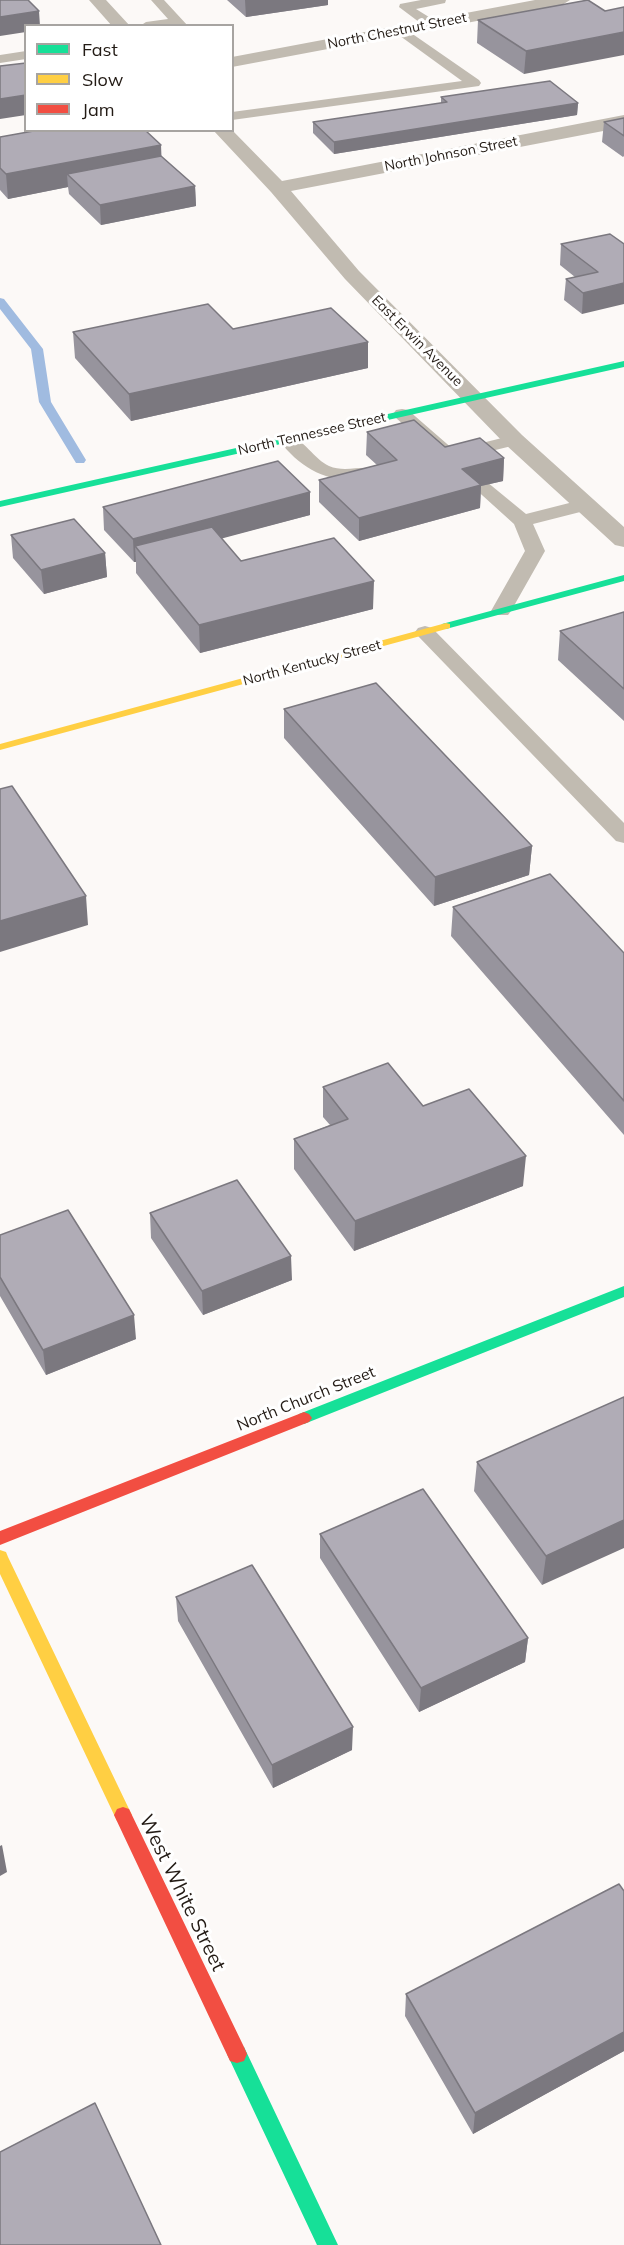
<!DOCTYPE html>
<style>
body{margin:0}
#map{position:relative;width:624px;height:2245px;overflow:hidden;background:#fcf9f7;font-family:Mulish,sans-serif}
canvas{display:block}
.legend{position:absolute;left:24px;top:24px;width:210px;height:108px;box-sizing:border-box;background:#fff;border:2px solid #a7a4a1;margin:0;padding:8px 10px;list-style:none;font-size:18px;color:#231b15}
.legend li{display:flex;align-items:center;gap:12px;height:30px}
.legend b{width:30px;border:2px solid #a7a4a1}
</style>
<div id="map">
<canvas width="624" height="2245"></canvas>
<ul class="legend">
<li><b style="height:8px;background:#16e098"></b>Fast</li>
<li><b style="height:8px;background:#ffcf43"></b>Slow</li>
<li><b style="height:8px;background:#f24e42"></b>Jam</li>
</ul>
</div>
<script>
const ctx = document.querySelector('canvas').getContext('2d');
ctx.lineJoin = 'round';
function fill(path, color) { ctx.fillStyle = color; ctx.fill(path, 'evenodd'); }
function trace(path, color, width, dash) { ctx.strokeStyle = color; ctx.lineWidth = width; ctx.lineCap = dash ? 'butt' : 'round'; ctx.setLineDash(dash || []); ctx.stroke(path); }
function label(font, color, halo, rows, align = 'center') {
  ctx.font = font + ' Mulish,sans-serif'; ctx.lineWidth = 6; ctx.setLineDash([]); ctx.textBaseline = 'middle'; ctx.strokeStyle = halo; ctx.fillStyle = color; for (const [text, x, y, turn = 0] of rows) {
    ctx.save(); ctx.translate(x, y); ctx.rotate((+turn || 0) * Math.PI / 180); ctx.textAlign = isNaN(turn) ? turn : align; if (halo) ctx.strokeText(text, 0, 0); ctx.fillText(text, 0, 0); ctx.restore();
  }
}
fill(new Path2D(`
 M0 298 4 299 43 349 51 402 86 460 84 463H76L39 402 31 349 0 309Z`), '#a0bbe0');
fill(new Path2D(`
 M151 0H164L188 26H140L146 22 168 19Z
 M421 0H446L445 3 416 9 437 22 439 25 437 28H427L399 7 400 4Z
 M401 26 479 80 481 83 479 86 232 120V112L462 81 396 33 394 30 396 27Z
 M26 51V59L0 63V55Z
 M402 409 408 410 454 450 514 435 520 436 523 440 520 444 450 461 444 460 396 418 393 414 396 410Z
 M288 435C304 439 314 459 329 466 345 473 361 465 376 469L379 473 376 477C337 487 303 473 279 440L282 436Z
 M481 481 487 482 526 514 585 499 592 501 594 505 592 509 533 524 545 551 511 611 508 615H494L491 611 525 551 514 524 472 486 475 482Z
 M425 626 432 628 624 823V843L616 841 418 636 415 632 418 628Z`), '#c1bbb1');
fill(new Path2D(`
 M89 0H106L130 26H112Z
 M535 0H570L562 5 232 67V57Z
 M624 115V127L291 191 359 271 522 435 624 527V547L615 545 506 445 345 279 271 192 213 130H232L282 181Z`), '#c1bbb1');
fill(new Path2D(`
 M624 361V367L0 507V501Z
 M624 575V581L446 629 441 626 442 624Z
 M624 1286V1297L309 1422 304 1424 299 1422 296 1418 299 1414Z
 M237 2045 244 2047 338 2245H317L227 2054 230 2047Z`), '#16e098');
fill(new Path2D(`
 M446 623 450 624V628L0 750V744Z
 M0 1550 6 1552 8 1557 129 1809 132 1815 129 1821 123 1823 117 1821 0 1574Z`), '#ffcf43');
fill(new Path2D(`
 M304 1412 309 1414 312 1418 309 1422 0 1545V1531Z
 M123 1807 129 1809 244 2047 247 2054 244 2061 237 2063 230 2061 114 1815 117 1809Z`), '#f24e42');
fill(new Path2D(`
 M227 0H328V5L246 17Z
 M588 0 524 74 477 43 478 20Z
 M441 97 578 103 577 115 334 154 313 133V122L441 103Z
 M624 118V156L623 157 602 142 604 122Z
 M0 137 162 157 195 186 196 206 101 225 69 194 68 187 8 199 0 190Z
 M561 244H624L582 314 564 300 566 279 575 277 560 265Z
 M233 329 368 342V368L131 421 75 358 73 332Z
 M367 432 504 458 503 481 481 486 480 508 359 541 319 502V480L377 465 366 455Z
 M103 507 310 515 221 538 241 561 373 609 200 653 136 573V562H134L104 530Z
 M11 535 105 553 107 577 44 594 13 558Z
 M624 612V721L558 660 560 631Z
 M284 709 532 846 529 875 434 906 284 738Z
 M453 907 624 953V1135L451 936Z
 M323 1087 423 1106 523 1186 354 1251 294 1169V1139L330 1125 323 1117Z
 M150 1213 292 1280 203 1315 151 1238Z
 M0 1235 136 1339 46 1375 0 1296Z
 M624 1397 542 1585 474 1491 477 1462Z
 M320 1534 528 1638 525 1662 419 1712 320 1558Z
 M176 1597 352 1750 273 1788 178 1621Z
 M624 1891V2051L473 2134 405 2016 406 1994Z`), '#97949d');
fill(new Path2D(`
 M245 0H328V5L246 17Z
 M39 11 40 26H26V32L0 36V17Z
 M624 32V55L524 74 526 51Z
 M26 95V115L0 119V99Z
 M578 103 577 115 334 154V142Z
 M161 145 162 169 67 174 68 187 8 199 6 174Z
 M195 186 196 206 101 225 100 205Z
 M624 283V304L582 314 583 293Z
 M368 342V368L131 421 129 394Z
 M504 458 503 481 481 486 480 508 359 541V518L462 469Z
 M310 492V515L145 559 135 546 136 562H134L133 539Z
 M105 553 107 577 44 594 41 570Z
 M374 581 373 609 200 653 199 625Z
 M532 846 529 875 434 906 435 877Z
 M86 896 88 925 0 952V921Z
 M526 1156 523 1186 354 1251 355 1221Z
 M291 1256 292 1280 203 1315 202 1291Z
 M134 1315 136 1339 46 1375 43 1350Z
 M624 1520V1548L542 1585 546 1556Z
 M528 1638 525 1662 419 1712 421 1688Z
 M353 1727 352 1750 273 1788 272 1765Z
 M2 1845 7 1872 0 1876V1846Z
 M624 2032V2051L473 2134 475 2113Z`), '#7b787f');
const building = new Path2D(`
 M0 0H28L39 11 0 17Z
 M588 0 605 11 624 7V32L526 51 478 20Z
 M26 63V95L0 99V66Z
 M550 81 578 103 334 142 313 122 447 102 441 97Z
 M624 118V136L604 122Z
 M39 130H145L161 145 6 174 0 168V137Z
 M161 156 195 186 100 205 67 174Z
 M610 234 624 244V283L583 293 566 279 598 272 561 244Z
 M208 304 233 329 331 308 368 342 129 394 73 332Z
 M414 420 445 447 480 438 504 458 462 469 481 485 359 518 319 480 397 460 367 432Z
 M278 461 310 492 133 539 103 507Z
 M74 519 105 553 41 570 11 535Z
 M212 527 241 561 334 538 374 581 199 625 135 546Z
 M624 612V689L560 631Z
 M376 683 532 846 435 877 284 709Z
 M12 786 86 896 0 921V789Z
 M550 874 624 953V1101L453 907Z
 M388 1063 423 1106 469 1089 526 1156 355 1221 294 1139 348 1119 323 1087Z
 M237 1180 291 1256 202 1291 150 1213Z
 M68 1210 134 1315 43 1350 0 1277V1235Z
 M624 1397V1520L546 1556 477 1462Z
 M423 1489 528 1638 421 1688 320 1534Z
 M252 1565 353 1727 272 1765 176 1597Z
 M619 1884 624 1891V2032L475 2113 406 1994Z
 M95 2103 161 2245H0V2152Z`);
fill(building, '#b0acb6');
trace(building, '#7b787f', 1.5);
label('14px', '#231b15', '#fff', [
 ["North Chestnut Street",397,31,-11],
 ["North Johnson Street",451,154,-11],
 ["East Erwin Avenue",417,341,45],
 ["North Tennessee Street",312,434,-13],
 ["North Kentucky Street",312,663,-15]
]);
label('16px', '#231b15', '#fff', [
 ["North Church Street",306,1399,-22]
]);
label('20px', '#231b15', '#fff', [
 ["West White Street",182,1893,64]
]);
</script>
